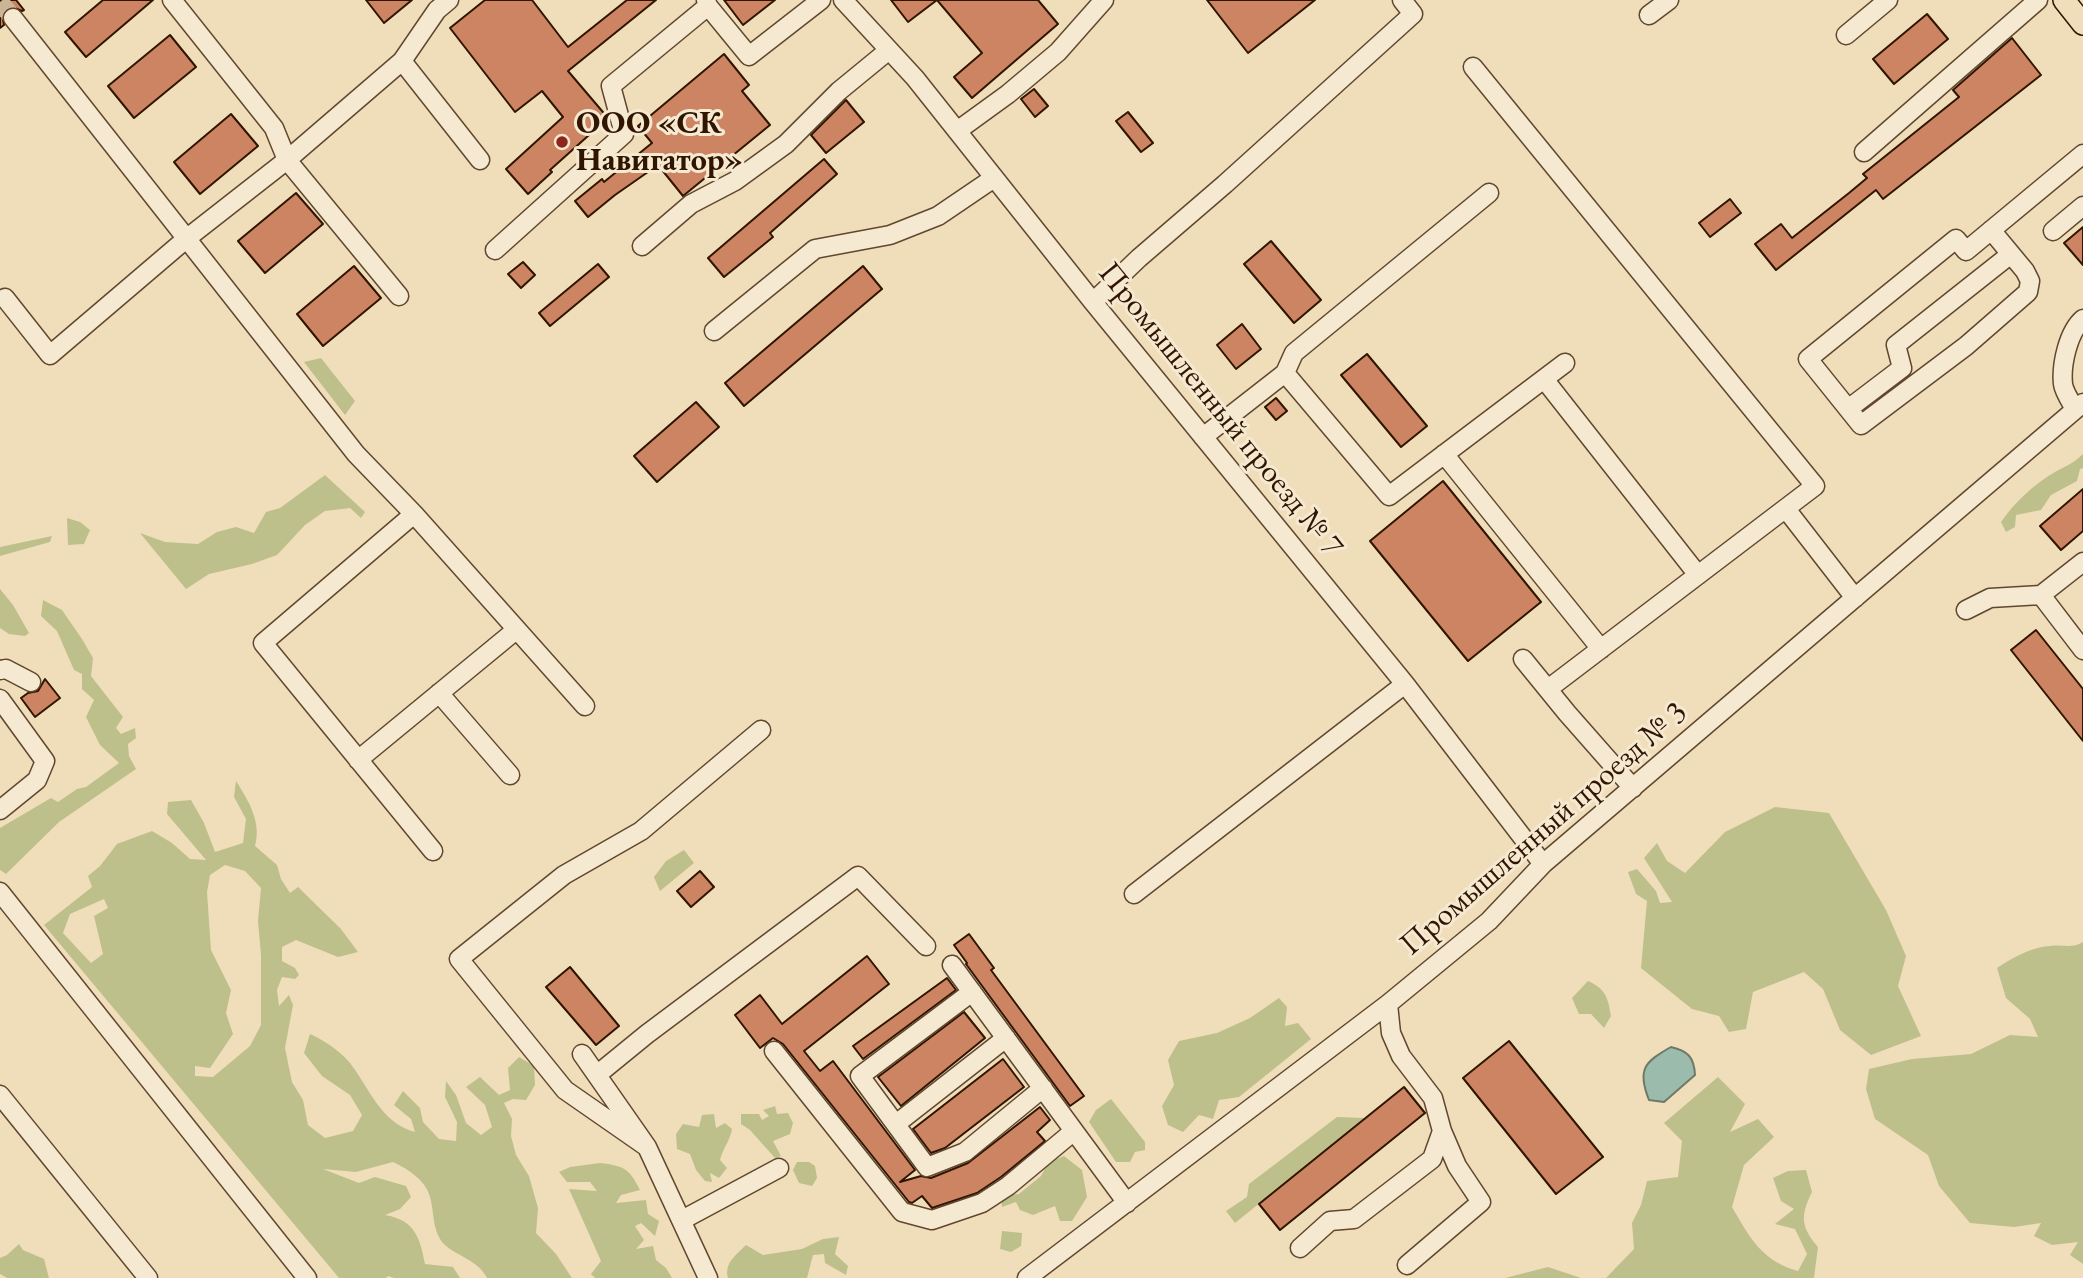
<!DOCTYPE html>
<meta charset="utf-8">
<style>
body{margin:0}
canvas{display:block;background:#f0ddba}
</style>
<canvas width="2083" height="1278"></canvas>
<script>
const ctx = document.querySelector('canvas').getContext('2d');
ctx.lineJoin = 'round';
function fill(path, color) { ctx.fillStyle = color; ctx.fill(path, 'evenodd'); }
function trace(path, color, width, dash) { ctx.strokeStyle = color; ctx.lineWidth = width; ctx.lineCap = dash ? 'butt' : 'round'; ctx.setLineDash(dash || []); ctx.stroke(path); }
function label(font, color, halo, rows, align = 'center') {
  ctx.font = font + ' "EB Garamond",serif'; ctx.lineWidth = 6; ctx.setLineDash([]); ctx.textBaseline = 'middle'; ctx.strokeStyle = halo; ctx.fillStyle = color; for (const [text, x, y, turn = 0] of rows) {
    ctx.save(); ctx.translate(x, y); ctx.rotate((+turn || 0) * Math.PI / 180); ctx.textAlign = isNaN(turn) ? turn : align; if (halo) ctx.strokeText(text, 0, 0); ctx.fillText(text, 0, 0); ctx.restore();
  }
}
fill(new Path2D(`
 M321 358 355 401 345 415 304 362Z
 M2083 454V468L2080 469 2077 481 2051 495 2041 510 2016 515 2015 527 2006 532 2001 522C2014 503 2034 484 2055 472 2066 466 2074 463 2083 454Z
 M325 475 365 512 361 518 350 508 325 511 305 525 277 555 252 564 209 574 186 589 140 533 165 542 198 544 217 532 236 527 254 533 266 512 280 508Z
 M67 518 80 522 90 530 84 544 68 545Z
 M52 536 50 542 0 556V547Z
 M0 589 13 605 29 633 25 636 9 634 0 628Z
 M43 600 62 610 82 639 93 658 91 676 123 717 116 728 121 734 135 728 136 738 128 744 129 756 136 769 59 822 6 874 0 870V828L51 798 58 802 77 789 86 787 119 763 100 745 86 717 94 700 82 689V674L74 670 57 631 41 616Z
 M236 781C248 800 262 822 255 846L277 865 281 879 290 893 298 887 341 929 358 952 338 957 296 940 282 947V961L295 968 299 975 295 979 282 977 277 990 279 1006 289 995 293 1005 285 1048 292 1082 303 1100 308 1125 325 1138 353 1131 362 1115 350 1095 322 1076 304 1053 310 1034C324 1040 340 1051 350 1063 370 1089 381 1123 415 1132L411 1119 394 1105 403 1091 420 1108 423 1122 439 1139 456 1141 457 1122 445 1097 446 1081 456 1095 466 1123 481 1135 492 1127 485 1105 466 1087 480 1077 499 1095 510 1090 508 1068 519 1057 534 1066 535 1085 526 1100 513 1099 504 1103 512 1119 511 1136 516 1155 529 1176 538 1208 536 1233 556 1254 572 1278H487C479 1261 457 1256 445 1245 431 1232 435 1210 429 1194 424 1179 406 1168 393 1162L356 1172 323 1169 359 1183 375 1177 406 1186 411 1197 400 1209 385 1215C415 1220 420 1238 425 1264L453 1267 460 1278H394L388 1276 386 1278H339L44 925 92 887 88 876 100 866 117 844 152 831 172 843 190 859 206 860 167 814 168 802 191 800 204 823 215 852 243 843 246 819 234 797ZM225 865 245 871 261 888 258 921 261 955V1025L250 1046 213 1077 195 1076V1066L210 1068 233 1034 226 1013 231 990 211 950 207 892 210 875ZM104 899 108 908 94 916 103 954 91 963 63 933 70 914Z
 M1775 807 1829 813 1886 910 1906 956 1898 986 1921 1036 1871 1055 1840 1030 1823 989 1804 972 1753 992 1746 1029 1729 1032 1719 1016 1692 1009 1641 968 1647 901 1636 894 1628 872 1637 869 1656 891 1660 903 1672 902 1644 858 1657 843 1667 861 1685 873 1725 832Z
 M684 850 694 863 660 891 654 877 666 861Z
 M2083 942V1264L2070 1255 2078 1242 2052 1245 2034 1236 2041 1223 2014 1227 1970 1223 1939 1186 1928 1155 1875 1119 1866 1089 1869 1069 1912 1059 1971 1054 2010 1035 2038 1037 2030 1019 2006 998 1997 968C2012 958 2031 947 2050 946 2062 944 2072 949 2083 942Z
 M1588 981C1606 989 1608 998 1611 1016L1604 1028 1591 1014H1579L1572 998Z
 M1279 998 1287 1007 1285 1026 1298 1023 1311 1039 1239 1097 1219 1100 1213 1119 1199 1115 1183 1132 1168 1125 1162 1106 1174 1085 1168 1060 1179 1041 1217 1033 1250 1018Z
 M1718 1077 1745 1104 1730 1132 1758 1119 1774 1137 1744 1165 1732 1207C1750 1238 1762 1261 1798 1271L1807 1254 1795 1229 1775 1224 1794 1209 1781 1201 1773 1178 1788 1171 1806 1170 1812 1192C1800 1216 1801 1227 1818 1247L1814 1278H1606L1634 1249 1632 1223 1641 1205 1647 1181 1678 1177 1682 1141 1664 1123Z
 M1111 1099 1145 1142V1150L1135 1152 1130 1162H1116L1089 1122 1096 1110Z
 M775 1106 777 1114 788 1113 793 1123 790 1134 773 1141 781 1156 775 1158 750 1130 741 1124V1114H759L762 1120 769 1116 763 1110Z
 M714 1114 716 1128 725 1123 732 1129C730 1141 723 1148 720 1160L727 1168 719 1178 710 1173 712 1182 705 1181 696 1170 690 1154 677 1149 676 1134 683 1124 699 1127 702 1115Z
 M1337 1117 1365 1118 1235 1223 1226 1211 1247 1197 1249 1184Z
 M1064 1156 1082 1170 1087 1197 1072 1221H1060L1055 1206 1033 1215 1020 1210 1016 1202 1002 1207 1001 1196 1019 1194 1041 1176 1048 1163Z
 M797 1162H809L815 1166 817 1178 812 1186 799 1183 793 1170Z
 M600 1163C624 1166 629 1168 640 1190L621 1195 616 1203 646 1200 648 1214 659 1221 655 1236 641 1223 635 1226 644 1240 636 1249 653 1246 656 1260 666 1268 672 1278H595L591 1274 601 1261 569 1189 597 1191 590 1182H567L559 1172 570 1167Z
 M1002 1231 1022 1233 1021 1246 1011 1252 1000 1249Z
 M839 1237 835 1254 848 1266 846 1275 825 1263 824 1254 813 1255 807 1278H728C724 1263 736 1255 746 1245L763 1255 802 1249 823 1239Z
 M19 1244 23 1250 44 1259 49 1278H7L0 1274V1258L7 1255Z
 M1548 1267 1581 1278H1505Z`), '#bec08c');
const water = new Path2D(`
 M1671 1047C1688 1051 1694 1057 1695 1075L1664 1102 1649 1100C1637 1070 1644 1062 1671 1047Z`);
fill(water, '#9bbcac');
trace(water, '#707967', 2);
const building = new Path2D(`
 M0 0H16L24 10 22 11 12 7 7 9 2 14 4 25 0 28Z
 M103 0H153L86 57 65 32Z
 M366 0H412L384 23Z
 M485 0H532L568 47 627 0H656L568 71 608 118 550 170 552 172 528 194 506 169 563 117 542 91 515 112 450 28Z
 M724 0H775L743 25Z
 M891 0H937L908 22Z
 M937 0H1038L1058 24 972 98 954 77 982 53Z
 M1207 0H1315L1248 53Z
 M1927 14 1948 39 1894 84 1873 59Z
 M170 35 196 67 134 118 108 86Z
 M2012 38 2041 75 1883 199 1876 190 1776 270 1755 244 1781 224 1792 238 1849 193 1867 178 1863 174 1959 97 1953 90Z
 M724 54 749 85 742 91 770 125 683 196 658 165 615 195 588 217 575 201 602 179 604 182 652 143 638 126Z
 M1034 89 1048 106 1035 117 1021 99Z
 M846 100 864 122 826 153 811 135Z
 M1128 112 1153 143 1141 152 1116 121Z
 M231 114 258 146 200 194 174 162Z
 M824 159 837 174 770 233 773 237 724 277 708 258Z
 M296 193 323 224 265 273 238 241Z
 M1730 199 1741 213 1710 237 1699 223Z
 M2083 227V265L2064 243Z
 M1271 241 1321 300 1294 323 1244 264Z
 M523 262 535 275 521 288 508 274Z
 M598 264 609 277 550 326 539 313Z
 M354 266 381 298 323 346 297 314Z
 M863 266 882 289 744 406 725 383Z
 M1242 324 1261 349 1236 369 1217 345Z
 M1367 354 1427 426 1401 447 1341 375Z
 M1276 398 1287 411 1276 420 1265 407Z
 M696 402 719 427 657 482 634 456Z
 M1443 481 1541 602 1468 661 1370 541Z
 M2083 489V531L2061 550 2040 526Z
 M2036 630 2083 689V741L2011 650Z
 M45 679 60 698 35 717 21 698 28 693 38 691Z
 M700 871 714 887 691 907 677 891Z
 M969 934 994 968 991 970 1084 1096 1070 1106 966 964 967 963 954 945Z
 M867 956 889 984 804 1051 820 1071 833 1061 915 1170 900 1182 921 1176 931 1178 968 1163 1040 1107 1050 1120 1037 1132 1045 1141 1001 1177 977 1193 932 1208 922 1196 912 1203 909 1202 783 1044 773 1038 760 1048 735 1015 760 995 782 1024Z
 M570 967 619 1026 596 1045 546 987Z
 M947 978 956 990 863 1059 853 1046Z
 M964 1012 985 1038 901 1106 878 1077Z
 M1509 1041 1603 1157 1556 1194 1463 1078Z
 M1003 1059 1024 1087 945 1148 931 1153 913 1129Z
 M1404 1087 1425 1113 1280 1230 1259 1204Z`);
fill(building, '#cd8463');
trace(building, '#301500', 2);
trace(new Path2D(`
 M0 2 13 18`), '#cab595', 18, [18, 9]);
const minor = new Path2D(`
 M172 0 274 128 287 160 399 296
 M843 0 915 78 1093 302 1405 684 1543 864
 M708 6 749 56 821 0
 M1649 15 1669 0
 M13 18 356 454 414 514 585 706
 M1846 35 1888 0
 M402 61 480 160
 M1473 67 1815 486 1548 689
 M957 131 1008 94 1058 52 1104 0
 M1864 152 2038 0
 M1991 230 2025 271 2030 281 2028 292 1966 346 1861 425 1808 359 1956 239 1966 251 2083 154
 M2053 231 2083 206
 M642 246 691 204 735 181 786 144 839 91 889 50
 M495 250 624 134 611 86 708 6 706 0
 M5 298 50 355 186 239 287 160 402 61 437 10 449 0
 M1093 302 1139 258 1225 184 1413 14 1402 0
 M714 331 815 249 890 235 938 216 994 178
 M1285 373 1389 496 1565 363
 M1544 379 1698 575
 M1848 409 1902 368 1896 345 2011 254
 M2075 409C2071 402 2064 392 2063 384 2061 365 2068 332 2083 319
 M1203 437 1285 373 1294 353 1489 193
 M1444 454 1601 649
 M1786 509 1855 598
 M414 514 263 643 433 851
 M2041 595 2083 650
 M1966 610 1990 598 2041 595 2083 562
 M1523 659 1567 713 1633 788
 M0 670 6 669 31 682
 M439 693 510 775
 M0 699 45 761 37 780 0 810
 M358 760 516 630
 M0 892 307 1278
 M1134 894 1405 684
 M952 965 1127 1203
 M972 992 860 1076 927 1167 965 1152 1043 1088
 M774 1051 902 1212 932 1220 982 1203 1008 1186 1074 1131
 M582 1054 647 1147 708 1278
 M598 1074 647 1034 858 876 926 946
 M0 1095 148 1278
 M896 1124 1006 1038
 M647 1147 565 1090 459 959 564 875 641 831 761 730
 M682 1220 779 1168
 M1300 1248 1330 1221 1354 1219 1432 1159 1442 1131 1433 1098 1401 1056 1391 1033 1388 1004
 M1407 1265 1481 1202 1457 1166 1442 1131
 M1027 1278 1388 1004 1489 921 1543 864 2083 403`);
const major = new Path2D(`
 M2064 0 2083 24`);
trace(minor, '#60472e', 21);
trace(major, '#301500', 24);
trace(minor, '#f5e9d2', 18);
trace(major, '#f0ddba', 21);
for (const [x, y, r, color] of [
 [562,142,7,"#8f2418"]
]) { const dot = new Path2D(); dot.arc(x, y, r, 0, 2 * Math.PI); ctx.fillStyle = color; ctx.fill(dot); trace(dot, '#f5e9d2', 2.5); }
label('bold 32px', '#301500', '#f5e9d2', [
 ["ООО «СК",576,124],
 ["Навигатор»",576,161]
], 'left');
label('32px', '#301500', '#f5e9d2', [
 ["Промышленный проезд № 7",1220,410,51],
 ["Промышленный проезд № 3",1544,829,-41]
]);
</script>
